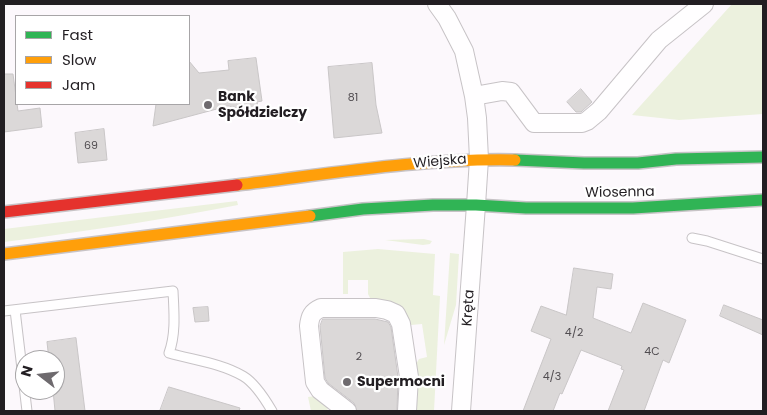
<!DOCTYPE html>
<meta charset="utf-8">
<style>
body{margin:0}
#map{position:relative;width:767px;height:415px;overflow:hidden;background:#fcf8fc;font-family:Poppins,sans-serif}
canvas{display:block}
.frame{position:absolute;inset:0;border:5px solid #221e22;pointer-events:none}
.legend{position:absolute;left:15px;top:15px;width:175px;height:90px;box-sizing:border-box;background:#fff;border:1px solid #a7a5a7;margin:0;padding:6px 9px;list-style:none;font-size:15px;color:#221e22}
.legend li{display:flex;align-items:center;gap:10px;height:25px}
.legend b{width:25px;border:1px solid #a7a5a7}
.north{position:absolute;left:15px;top:350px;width:50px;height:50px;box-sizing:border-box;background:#fff;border:1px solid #a7a5a7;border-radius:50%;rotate:286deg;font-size:14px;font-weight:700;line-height:20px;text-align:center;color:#221e22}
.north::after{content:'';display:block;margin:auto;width:18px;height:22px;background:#6e6a6e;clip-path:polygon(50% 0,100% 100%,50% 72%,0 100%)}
</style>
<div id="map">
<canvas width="767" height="415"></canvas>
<div class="frame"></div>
<ul class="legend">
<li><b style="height:6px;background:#30b455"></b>Fast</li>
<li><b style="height:6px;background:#ff9f0a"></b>Slow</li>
<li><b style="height:6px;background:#e5322d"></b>Jam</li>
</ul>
<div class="north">N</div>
</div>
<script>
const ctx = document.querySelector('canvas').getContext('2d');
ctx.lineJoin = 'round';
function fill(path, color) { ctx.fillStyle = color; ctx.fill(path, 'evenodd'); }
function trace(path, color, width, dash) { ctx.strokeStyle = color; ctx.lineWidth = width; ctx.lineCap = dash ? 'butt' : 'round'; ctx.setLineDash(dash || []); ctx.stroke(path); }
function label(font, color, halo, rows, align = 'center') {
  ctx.font = font + ' Poppins,sans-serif'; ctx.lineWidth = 4.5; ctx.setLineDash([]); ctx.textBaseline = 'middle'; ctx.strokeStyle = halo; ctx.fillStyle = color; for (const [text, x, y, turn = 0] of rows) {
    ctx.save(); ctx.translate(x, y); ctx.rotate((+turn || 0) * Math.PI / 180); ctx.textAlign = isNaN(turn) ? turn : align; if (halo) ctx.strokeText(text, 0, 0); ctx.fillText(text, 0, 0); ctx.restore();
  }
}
fill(new Path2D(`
 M732 4H763V114L679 120 632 115Z
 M237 201 238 205C160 220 82 232 4 242V229Z
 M424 239 432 241 430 244 423 245 385 240Z
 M378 249 435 254 433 295 440 296 434 411H413L416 364 419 359 427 357 422 324 411 325 371 300 368 294V280H348V294H343V252Z
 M450 253 459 254 456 305 444 345Z
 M316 396 326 404 328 408 327 411H311L308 397Z`), '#ecf1de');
const building = new Path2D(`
 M256 58 262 101 257 102 259 112 228 106 153 126 156 104H189V61L199 73 229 70 228 61Z
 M372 63 376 105 382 133 334 138 328 67Z
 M4 74H13L18 111 40 108 42 127 4 132Z
 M581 89 592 102 581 112H576L567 102Z
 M104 129 107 160 78 163 75 133Z
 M574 268 613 274 611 289 597 287 593 318 631 333 643 303 686 320 669 363 663 360 644 411H608L624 370 621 369 622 366 581 350 562 394 560 393 553 411H523L551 339 531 331 541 306 566 315Z
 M724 305 763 320V335L720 316Z
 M208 307 209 321 195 322 193 308Z
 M323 319H375L388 322 391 327 398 377 397 411H357L354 403 328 383 325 378 320 326Z
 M76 338 85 411H55L53 390H55V360H49L47 342Z
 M169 387 240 408 239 411H160Z`);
fill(building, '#dbd8d8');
trace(building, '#c9c6c7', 1);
const lane = new Path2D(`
 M692 238 707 241 763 259
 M15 310 27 411
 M4 311 173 291C174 312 176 334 169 353 193 360 221 363 243 376 255 383 265 399 272 411`);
const street = new Path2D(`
 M437 4 447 18 464 51 474 96 477 118 479 159 476 205 461 411
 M474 96 502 91 511 92 534 123H582L587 121 599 111 659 40 704 4
 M347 411 320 390 315 382 309 326C310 316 312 312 321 308H376L387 310 396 314 401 324 409 377 407 411`);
const fast = new Path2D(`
 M515 160 584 163H638L676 159 763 157
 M310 216 363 209 433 205H476L526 208H633L763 200`);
const slow = new Path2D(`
 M237 185C329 174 422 158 515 160
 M4 254 310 216`);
const jam = new Path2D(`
 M4 212 237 185`);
trace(lane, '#c7c3c6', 11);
trace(street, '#c7c3c6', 20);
trace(fast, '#c7c3c6', 14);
trace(slow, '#c7c3c6', 14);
trace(jam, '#c7c3c6', 14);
trace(lane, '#fffeff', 9);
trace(street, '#fffeff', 18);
trace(fast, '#30b455', 11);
trace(slow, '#ff9f0a', 11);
trace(jam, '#e5322d', 11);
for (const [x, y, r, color] of [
 [208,105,5,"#6e6a6e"],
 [347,382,5,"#6e6a6e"]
]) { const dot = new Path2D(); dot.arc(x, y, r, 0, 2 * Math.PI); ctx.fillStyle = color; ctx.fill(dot); trace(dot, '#fff', 2); }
label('11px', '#504c50', null, [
 ["81",353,98],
 ["69",91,146],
 ["4/2",574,333],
 ["4C",652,352],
 ["2",359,357],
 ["4/3",552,377]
]);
label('bold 14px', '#221e22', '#fff', [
 ["Bank",218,97],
 ["Spółdzielczy",218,113],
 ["Supermocni",357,382]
], 'left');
label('14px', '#221e22', '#fff', [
 ["Wiejska",440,162,-5],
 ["Wiosenna",620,193,-1],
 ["Kręta",469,308,-86]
]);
</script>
